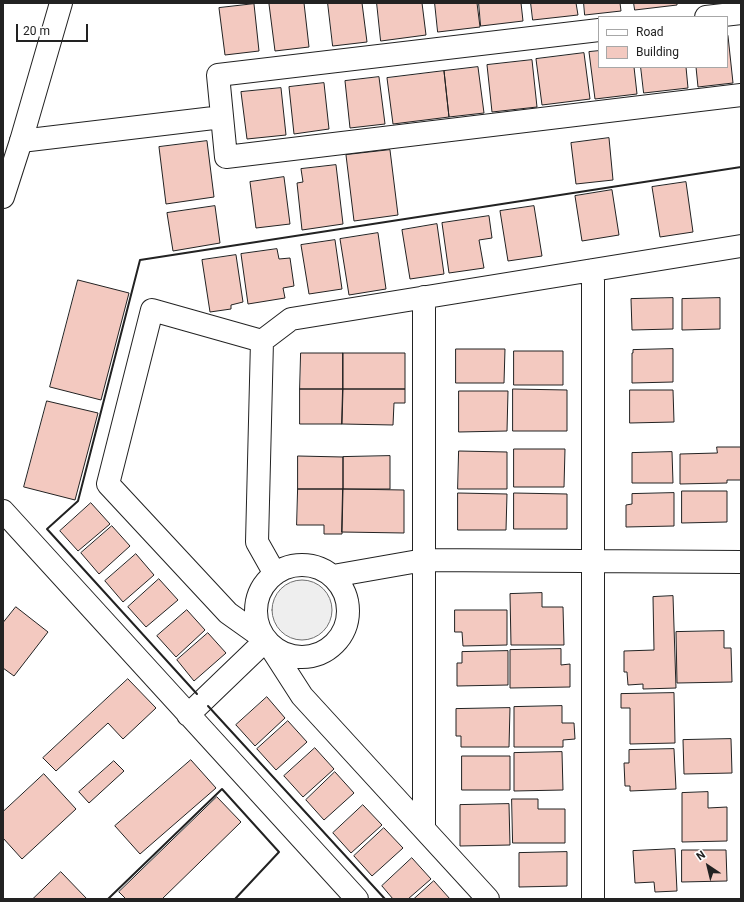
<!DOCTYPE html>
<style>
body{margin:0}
#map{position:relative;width:744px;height:902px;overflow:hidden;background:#fff;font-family:Roboto,sans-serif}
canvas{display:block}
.frame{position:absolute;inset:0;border:4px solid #222;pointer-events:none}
.legend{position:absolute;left:598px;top:16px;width:130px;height:52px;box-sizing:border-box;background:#fff;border:1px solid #a7a7a7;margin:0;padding:5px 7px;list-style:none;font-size:12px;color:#222}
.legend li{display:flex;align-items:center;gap:8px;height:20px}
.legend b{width:20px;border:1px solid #a7a7a7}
.north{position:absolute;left:688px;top:846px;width:40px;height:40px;-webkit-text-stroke:3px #fff;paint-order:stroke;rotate:325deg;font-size:11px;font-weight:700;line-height:16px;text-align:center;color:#222}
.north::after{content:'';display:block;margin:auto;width:14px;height:18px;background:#222;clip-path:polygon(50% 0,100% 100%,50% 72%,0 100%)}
.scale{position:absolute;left:16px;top:24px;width:72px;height:18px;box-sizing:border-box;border:2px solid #222;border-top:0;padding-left:5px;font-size:12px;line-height:14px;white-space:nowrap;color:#222;-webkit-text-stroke:3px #fff;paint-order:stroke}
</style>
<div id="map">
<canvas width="744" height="902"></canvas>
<div class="frame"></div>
<ul class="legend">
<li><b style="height:5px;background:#fff"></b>Road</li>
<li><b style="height:11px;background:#f3c9c0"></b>Building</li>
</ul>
<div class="north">N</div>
<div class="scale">20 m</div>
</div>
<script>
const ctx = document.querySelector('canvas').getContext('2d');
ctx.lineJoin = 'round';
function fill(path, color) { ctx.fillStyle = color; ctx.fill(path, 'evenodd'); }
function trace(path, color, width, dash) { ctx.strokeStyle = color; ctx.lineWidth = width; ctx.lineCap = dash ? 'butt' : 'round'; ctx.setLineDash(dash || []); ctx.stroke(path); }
const green = new Path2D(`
 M272 610a30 30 0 1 1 60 0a30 30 0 1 1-60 0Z`);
fill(green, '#eee');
trace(green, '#6f6f6f', 1);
const building = new Path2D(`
 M277 3H304L309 47 275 51 269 4Z
 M328 3H362L367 42 333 46Z
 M377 3H422L426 35 381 41Z
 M435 3H477L480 27 438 32Z
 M479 3H521L523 21 481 26Z
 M531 3H576L578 15 533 20Z
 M584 3H620L621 11 585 15Z
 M634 3H677V5L635 10Z
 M254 4 259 51 225 55 219 8Z
 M728 36 733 83 698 87 696 67H727V37Z
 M599 51V67H634L637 94 595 99 589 52Z
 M584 53 590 99 542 105 536 59Z
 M532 60 537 107 492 112 487 65Z
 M478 67 484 113 449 117 444 71Z
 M641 67H686L688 88 644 93Z
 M444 71 449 117 393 124 387 78Z
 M379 77 385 124 350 128 345 81Z
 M324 83 329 129 294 134 289 87Z
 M281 88 286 135 247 139 241 92Z
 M609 138 613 180 576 184 571 143Z
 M207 141 214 197 166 204 159 147Z
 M390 150 398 215 354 221 346 155Z
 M336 165 343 224 302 230 297 183 303 182 301 169Z
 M284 177 290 224 256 228 250 182Z
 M686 182 693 232 660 237 652 187Z
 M612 190 619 235 582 241 575 196Z
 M215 206 220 243 173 251 167 213Z
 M534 206 542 256 508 261 500 211Z
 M489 216 492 238 479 240 484 268 449 273 442 223Z
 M437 224 444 274 410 279 402 230Z
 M378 233 386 289 349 295 340 239Z
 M335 240 342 289 309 294 301 245Z
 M277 249 279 259 290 258 294 286 283 288 285 298 248 304 241 254Z
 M236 255 243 302 231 305V309L210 312 202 260Z
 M78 280 129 293 101 400 50 387Z
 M673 298V329L632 330 631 299Z
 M720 298V329L682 330V299Z
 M456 349H505L504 383H456Z
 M673 349V382L632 383V353H633V350Z
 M514 351H563V385H514Z
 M301 353H343V389H300Z
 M343 353H405V389H343Z
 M300 389H343L342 424H300Z
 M343 389H405V403H394L393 425 342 424Z
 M513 389 567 390V431H513Z
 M630 390H673L674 422 630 423Z
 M459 391H508L507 431 459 432Z
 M47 401 98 413 75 500 24 487Z
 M717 447H741V480H727V483L680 484V454L717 453Z
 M514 449H565L564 487H514Z
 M459 451 507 452V489H458Z
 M672 452 673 483H632V453Z
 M298 456 343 457V489H298Z
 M390 456V489H343V457Z
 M298 489H343L342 534H324V525H297Z
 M343 489 404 490V533L342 532Z
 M682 491H727V522L682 523Z
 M458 493 507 494 506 530H458Z
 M514 493 567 494V529H514Z
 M674 493V526L626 527V505L632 504V494Z
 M91 503 110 524 78 551 60 531Z
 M112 526 130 546 99 574 81 553Z
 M136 554 154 575 123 602 105 581Z
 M159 579 178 600 146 627 128 607Z
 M542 593V607H563L564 645H511L510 594Z
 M673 596 676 688 643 689V684L628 685 627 672H624V651L654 650 653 597Z
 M16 607 48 632 14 676 3 668V623Z
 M187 610 205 630 176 657 157 636Z
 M455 610H507V645L463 646 462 632H455Z
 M724 631V648H731L732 682 677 683 676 632Z
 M208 633 226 653 194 681 177 660Z
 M561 649V665L570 664V687L510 688V650Z
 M508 651V685L457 686V663H462V652Z
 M128 679 156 708 123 739 108 723 56 771 43 758Z
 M674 693 675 743 630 744V708H621V694Z
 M267 697 285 718 255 746 236 725Z
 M562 706V723H574L575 739 563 740V747H514V707Z
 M510 708 509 747H461V736H456V709Z
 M288 721 307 742 276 770 257 749Z
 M731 739 732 773 684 774 683 740Z
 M315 748 334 769 303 797 284 776Z
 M674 749 676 789 630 791V786H625L624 763H629V750Z
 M562 752 563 790 514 791V753Z
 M462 756H510V790H462Z
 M191 760 216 788 140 854 115 826Z
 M114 761 124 771 89 803 79 792Z
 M335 772 354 793 324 820 306 800Z
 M44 774 76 809 22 859 3 838V812Z
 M708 792V808L727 807V841L682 842V793Z
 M217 797 241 822 162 899H126L119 892Z
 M512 799H538V809H565V843H513Z
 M509 804 510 845 460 846V805Z
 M363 805 382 825 351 853 333 833Z
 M384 828 403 848 372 876 354 856Z
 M675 849 677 891 655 892 654 882 635 883 633 851Z
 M682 850H726L727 881 682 882Z
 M567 852V886L519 887V853Z
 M412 858 431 879 408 899H393L382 886Z
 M61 872 87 899H33Z
 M434 881 450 899H414Z`);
fill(building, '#f3c9c0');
trace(building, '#222', 1);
const minor = new Path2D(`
 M706 17 741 13
 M599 30 218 75 226 157 741 95
 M21 141 222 117
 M593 270V899
 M262 341 152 310 108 484 228 613 266 640 302 696 488 899
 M3 511 357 899
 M256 611a46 46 0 1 1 92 0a46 46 0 1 1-92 0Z
 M275 574 257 542 262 341 291 319 741 246
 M333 576 424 560 741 562
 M188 715 266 640
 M424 829V297`);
const major = new Path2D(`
 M3 197 21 141 61 3`);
trace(minor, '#222', 24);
trace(major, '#222', 24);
trace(minor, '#fff', 22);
trace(major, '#fff', 22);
trace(new Path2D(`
 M197 694 47 529 78 501 140 260 741 167
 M208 706 385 899
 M108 899 222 789 279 852 235 899`), '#222', 2);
</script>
